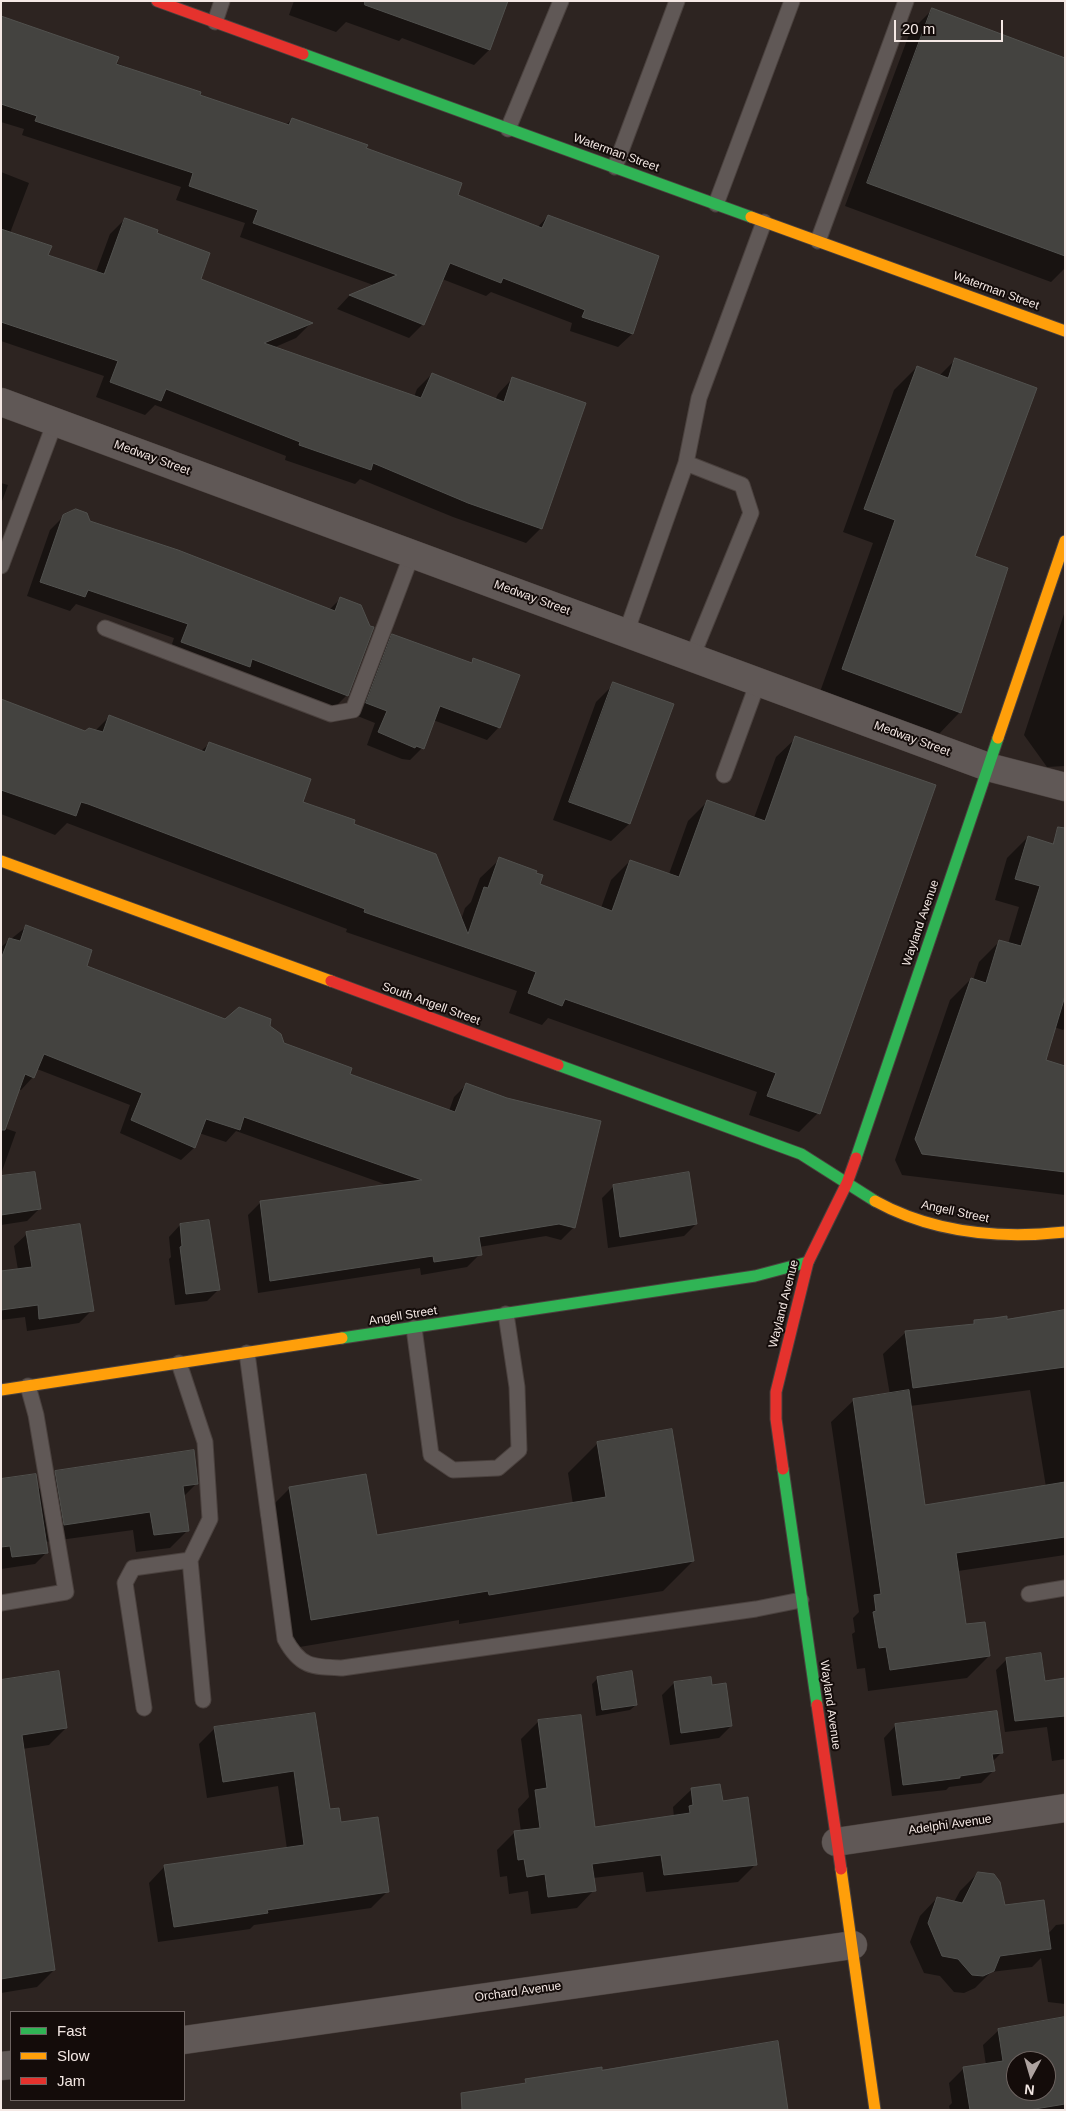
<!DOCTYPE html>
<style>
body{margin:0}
#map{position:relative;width:1066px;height:2111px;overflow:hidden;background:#2d2421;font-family:Arial,sans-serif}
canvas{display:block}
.frame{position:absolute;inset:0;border:2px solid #f4e8e4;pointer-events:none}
.legend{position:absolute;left:10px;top:2011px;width:175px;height:90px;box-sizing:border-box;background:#140c0a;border:1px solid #6e6461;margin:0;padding:6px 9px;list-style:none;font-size:15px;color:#f4e8e4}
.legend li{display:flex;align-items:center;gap:10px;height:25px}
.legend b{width:25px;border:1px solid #6e6461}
.north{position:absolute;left:1006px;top:2051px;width:50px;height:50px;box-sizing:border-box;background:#140c0a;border:1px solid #6e6461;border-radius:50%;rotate:186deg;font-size:14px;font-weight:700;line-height:20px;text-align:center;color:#f4e8e4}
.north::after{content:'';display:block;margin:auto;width:18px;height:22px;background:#aea3a0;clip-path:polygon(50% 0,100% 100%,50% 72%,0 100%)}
.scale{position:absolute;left:894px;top:20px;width:109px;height:22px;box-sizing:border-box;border:2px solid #f4e8e4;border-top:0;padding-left:6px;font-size:15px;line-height:18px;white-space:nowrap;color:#f4e8e4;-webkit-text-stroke:4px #140c0a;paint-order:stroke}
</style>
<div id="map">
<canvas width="1066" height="2111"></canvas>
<div class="frame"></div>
<ul class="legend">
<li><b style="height:6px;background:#30b455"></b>Fast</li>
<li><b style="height:6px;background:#ff9f0a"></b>Slow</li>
<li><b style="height:6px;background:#e5322d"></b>Jam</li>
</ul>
<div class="north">N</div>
<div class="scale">20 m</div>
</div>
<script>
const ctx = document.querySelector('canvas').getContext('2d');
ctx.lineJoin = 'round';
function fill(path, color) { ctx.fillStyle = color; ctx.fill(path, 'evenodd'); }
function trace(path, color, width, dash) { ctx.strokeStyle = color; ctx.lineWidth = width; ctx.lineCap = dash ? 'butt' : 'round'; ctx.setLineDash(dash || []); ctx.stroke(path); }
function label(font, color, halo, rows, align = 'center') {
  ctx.font = font + ' Arial,sans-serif'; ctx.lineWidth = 4; ctx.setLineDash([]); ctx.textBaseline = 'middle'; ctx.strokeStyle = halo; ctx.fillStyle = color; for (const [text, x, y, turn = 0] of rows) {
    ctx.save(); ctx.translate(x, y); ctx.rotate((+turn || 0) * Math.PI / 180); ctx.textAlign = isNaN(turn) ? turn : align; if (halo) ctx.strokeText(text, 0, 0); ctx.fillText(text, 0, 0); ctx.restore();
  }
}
fill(new Path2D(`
 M294 1H507L489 50 474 65 402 38 399 41 346 22 336 32 289 15Z
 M932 10 1065 59V268L1051 282 845 206 910 32Z
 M1 18 198 95 286 125 292 119 365 149 456 196 537 228 548 216 657 256 632 334 618 347 570 331 572 323 491 292 486 296 442 279 423 324 409 338 337 309 349 296 376 286 240 237 245 223 176 200 181 187 22 135 24 129 1 122Z
 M1 172 29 183 10 233 47 256 96 272 110 234 125 219 156 234 199 280 310 324 296 338 273 348 414 397 417 389 432 374 495 400 498 394 512 379 541 528 526 543 453 517 360 479 355 484 285 460 286 456 155 405 145 415 96 397 104 376 1 341Z
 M956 359 974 557 960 712 938 735 820 692 873 543 843 532 894 390 917 367 939 376Z
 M1 483 8 485 1 504Z
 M64 516 89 522 329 610 340 599 347 695 333 709 168 656 174 638 76 604 70 611 27 596 50 530Z
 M1065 611V766L1047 767 1024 735Z
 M392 635 470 664 474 659 499 727 487 740 433 720 422 748 410 760 402 759 367 745 375 723 355 715 380 647Z
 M614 684 629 824 611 841 553 820 596 702Z
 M1 701 86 733 95 731 109 717 201 751 209 744 301 802 352 824 461 920 465 908 471 902 480 878 500 859 538 885 601 908 611 880 630 861 669 874 688 821 707 802 754 818 776 757 796 738 818 1113 799 1132 749 1115 757 1092 548 1018 542 1025 509 1013 517 991 346 932 347 929 67 823 55 835 1 814Z
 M1028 837 1065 849V1028L1063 1030 1054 1027 1044 1061 1065 1067V1195L902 1175 895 1160 950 1000 971 979 973 980 979 962 1000 941 1008 944 1019 907 995 900 1007 858Z
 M26 927 85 967 225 1020 269 1026 283 1044 348 1075 449 1111 454 1097 466 1085 574 1227 561 1240 546 1236 479 1247 480 1254 467 1267 421 1275 420 1268 258 1293 248 1215 261 1202 390 1186 236 1131 226 1142 199 1133 194 1148 181 1160 120 1133 130 1105 37 1069 33 1077 21 1090 19 1089 4 1128 16 1132 1 1174V947Z
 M1 1177 39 1209 27 1221 1 1225Z
 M614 1186 696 1224 684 1236 608 1248 602 1198Z
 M180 1225 219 1289 207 1301 175 1305 169 1259 171 1257 169 1237Z
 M27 1234 92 1310 79 1323 27 1331 25 1317 1 1320V1272L18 1270 14 1246Z
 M1065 1311V1555L958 1571 965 1626 989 1656 967 1678 868 1691 865 1668 857 1669 852 1634 855 1632 853 1618 859 1612 831 1422 853 1401 890 1395 883 1354 905 1333ZM1030 1390 1046 1487 924 1507 910 1406Z
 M598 1443 693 1561 663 1591 459 1624V1620L282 1650 260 1518 290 1488 376 1537 573 1504 568 1473Z
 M56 1472 197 1483 183 1497 188 1530 170 1548 136 1552 133 1530 45 1542 47 1552 35 1564 1 1569V1480L38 1490Z
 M1007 1659 1044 1683 1065 1680V1759L1052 1761 1047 1727 1005 1732 996 1670Z
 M598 1678 636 1705 630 1710 596 1716 592 1684Z
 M710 1678 711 1686 731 1726 719 1738 670 1745 662 1695 674 1683Z
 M1 1681 66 1728 49 1745 22 1749 54 1970 37 1987 1 1993Z
 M314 1714 329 1810 387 1892 371 1908 254 1925 250 1929 158 1942 149 1883 165 1866 287 1849 278 1786 207 1798 199 1744 215 1728Z
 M539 1721 594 1828 674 1817 673 1807 691 1790 719 1786 722 1802 756 1864 738 1882 646 1892 643 1872 593 1878 594 1890 577 1908 531 1914 528 1891 509 1894 507 1876 500 1877 497 1850 515 1832H521L518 1809 529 1797 521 1739Z
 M896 1725 1002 1752 992 1762 993 1771 981 1783 949 1787 946 1790 892 1796 884 1738Z
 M978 1873 1005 1907 1048 1934 1056 1925 1065 1924V2004L1048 2002 1041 1958 1032 1967 991 1972 975 1988 964 1993 954 1992 940 1976 924 1973 910 1942 920 1916 937 1898 954 1902 960 1891Z
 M1065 2019V2110H950L949 2106 952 2103 949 2083 964 2068 986 2065 983 2045 999 2030ZM1016 2061H1046V2091H1016Z`), '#0007');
const building = new Path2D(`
 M365 1H508L490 50 365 5Z
 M932 8 1065 58V256L867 183Z
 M1 16 119 57 116 64 201 92 200 95 289 125 292 118 368 145 366 148 462 183 458 195 542 228 548 215 659 256 633 334 582 317 585 310 503 278 501 283 450 263 424 325 349 295 397 275 253 223 258 210 189 186 193 173 35 121 37 116 1 104Z
 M125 218 158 230 157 233 210 253 201 279 313 323 264 343 421 398 432 373 504 402 512 377 586 403 542 529 468 503 373 463 371 470 299 445 300 442 166 389 161 401 110 382 118 361 1 322V229L52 246 48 255 104 274Z
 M955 358 1037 388 975 556 1008 568 961 713 842 669 895 520 864 509 917 366 948 378Z
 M76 509 87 513 90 521 178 550 335 611 340 597 361 605 370 626 374 627 348 696 252 659 250 667 181 642 188 624 88 590 85 597 40 582 63 515Z
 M392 634 472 663 473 658 520 675 500 728 440 706 424 749 416 746 415 748 378 732 387 711 366 703Z
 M613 682 674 704 630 824 569 802Z
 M1 699 85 731 89 728 103 732 109 715 205 752 209 742 311 779 303 802 355 820 354 824 436 854 468 934 484 887 488 888 499 857 537 871 536 873 543 875 540 884 612 911 630 860 679 877 707 800 765 821 795 736 936 785 820 1114 767 1096 776 1073 565 999 562 1006 528 993 536 972 364 912 365 909 88 804 81 802 76 816 1 790Z
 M1058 827 1065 828V996L1046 1060 1065 1066V1172L922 1154 915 1139 971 978 986 983 999 940 1021 946 1040 886 1015 879 1028 836 1053 844Z
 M26 925 92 950 87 966 225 1019 239 1007 271 1019 270 1026 281 1034 284 1043 352 1068 350 1074 455 1112 466 1083 507 1098 601 1121 575 1228 559 1224 479 1237 482 1255 434 1262 433 1256 270 1281 260 1201 422 1180 244 1117 240 1130 206 1119 195 1148 131 1120 142 1093 44 1054 34 1078 25 1074 5 1130H1V959L9 938 20 941Z
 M35 1172 41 1209 1 1215V1176Z
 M689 1172 697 1224 620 1237 613 1185Z
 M209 1220 220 1290 186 1294 180 1247 182 1246 180 1224Z
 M80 1224 94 1311 39 1319 38 1305 1 1310V1271L32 1267 26 1232Z
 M1065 1310V1367L913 1388 905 1331 974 1324V1320L994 1318 1007 1316V1319Z
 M909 1390 925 1505 1065 1482V1537L956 1553 966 1624 985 1622 990 1656 890 1670 886 1647 879 1648 873 1612 876 1611 874 1595 881 1594 853 1399Z
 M672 1429 694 1561 489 1595 488 1591 311 1620 289 1487 366 1474 377 1535 606 1497 597 1442Z
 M194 1450 198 1484 183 1486 189 1531 154 1535 150 1512 64 1525 55 1471Z
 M36 1474 48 1553 12 1557 10 1546 1 1547V1479Z
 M1041 1653 1045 1681 1065 1678V1716L1015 1721 1006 1658Z
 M59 1671 67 1728 22 1735 55 1970 1 1979V1680Z
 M632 1671 637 1705 602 1710 597 1677Z
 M711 1677 712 1685 726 1683 732 1726 681 1733 674 1682Z
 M997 1711 1003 1753 992 1754 995 1771 960 1776V1778L903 1785 895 1724Z
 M315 1713 330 1809 339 1808 341 1822 378 1817 389 1892 267 1910 268 1913 174 1927 164 1865 304 1845 294 1771 223 1782 214 1727Z
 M581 1715 595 1827 690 1813 689 1806 693 1805 691 1788 720 1784 723 1801 748 1797 757 1865 664 1875 661 1855 592 1864 596 1891 548 1897 545 1874 527 1877 524 1859 518 1860 514 1831 540 1828 535 1790 547 1788 538 1720Z
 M978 1872 994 1874 1000 1882 1005 1905 1044 1900 1051 1949 1000 1956 994 1971 983 1976 972 1975 958 1959 942 1956 928 1923 937 1897 962 1903Z
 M1065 2017V2104L1029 2110H970L963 2067 1003 2061 998 2029ZM1016 2061H1046V2091H1016Z
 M778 2041 788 2110H462L461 2093 526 2083 525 2079 602 2067V2070Z`);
fill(building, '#444340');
trace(building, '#51514e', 1);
const lane = new Path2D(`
 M215 22 222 1
 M508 129 561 1
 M615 167 677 1
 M716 204 792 1
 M818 241 906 1
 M686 463 742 485 751 513 692 657
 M1 566 55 422
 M105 628 331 714 353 710 412 554
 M626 633 686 463 699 398 764 222
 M724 775 758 682
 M414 1328 431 1455 453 1470 498 1468 519 1450 517 1387 506 1314
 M247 1353 285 1639C300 1667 312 1667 342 1668L756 1609 801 1600
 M179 1363 205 1442 210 1519 190 1560 203 1700
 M1029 1594 1065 1588
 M1 1603 66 1592 36 1415 28 1386
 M144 1708 125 1583 133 1568 190 1560`);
const street = new Path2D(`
 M1 402 988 767 1065 787
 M836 1842 1065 1808
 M184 2040 853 1945
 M1 2066 11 2065`);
const fast = new Path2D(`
 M303 54 751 217
 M558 1065 801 1154 875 1201
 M856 1158 998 738
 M342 1338 755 1276 808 1262
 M783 1469 817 1705`);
const slow = new Path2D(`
 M751 217 1065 331
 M998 738 1065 541
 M1 861 331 981
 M875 1201C933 1233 1000 1239 1065 1232
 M1 1390 342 1338
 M841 1869 875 2110`);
const jam = new Path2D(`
 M157 1 303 54
 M331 981 558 1065
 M783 1469 776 1419V1392L808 1262 847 1183 856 1158
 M817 1705 841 1869`);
trace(lane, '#4a413e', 17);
trace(street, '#4a413e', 29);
trace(fast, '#4a413e', 13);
trace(slow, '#4a413e', 13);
trace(jam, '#4a413e', 13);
trace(lane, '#605856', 15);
trace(street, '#605856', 28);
trace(fast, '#30b455', 11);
trace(slow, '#ff9f0a', 11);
trace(jam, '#e5322d', 11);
label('12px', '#f4e8e4', '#140c0a', [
 ["Waterman Street",616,153,20],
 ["Waterman Street",996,291,20],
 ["Medway Street",152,458,20],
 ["Medway Street",532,598,20],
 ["Medway Street",912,739,20],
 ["Wayland Avenue",921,923,-71],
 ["South Angell Street",431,1004,20],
 ["Angell Street",955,1212,12],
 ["Wayland Avenue",784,1304,-76],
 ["Angell Street",403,1316,-9],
 ["Wayland Avenue",830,1705,82],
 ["Adelphi Avenue",950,1825,-8],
 ["Orchard Avenue",518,1992,-8]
]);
</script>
